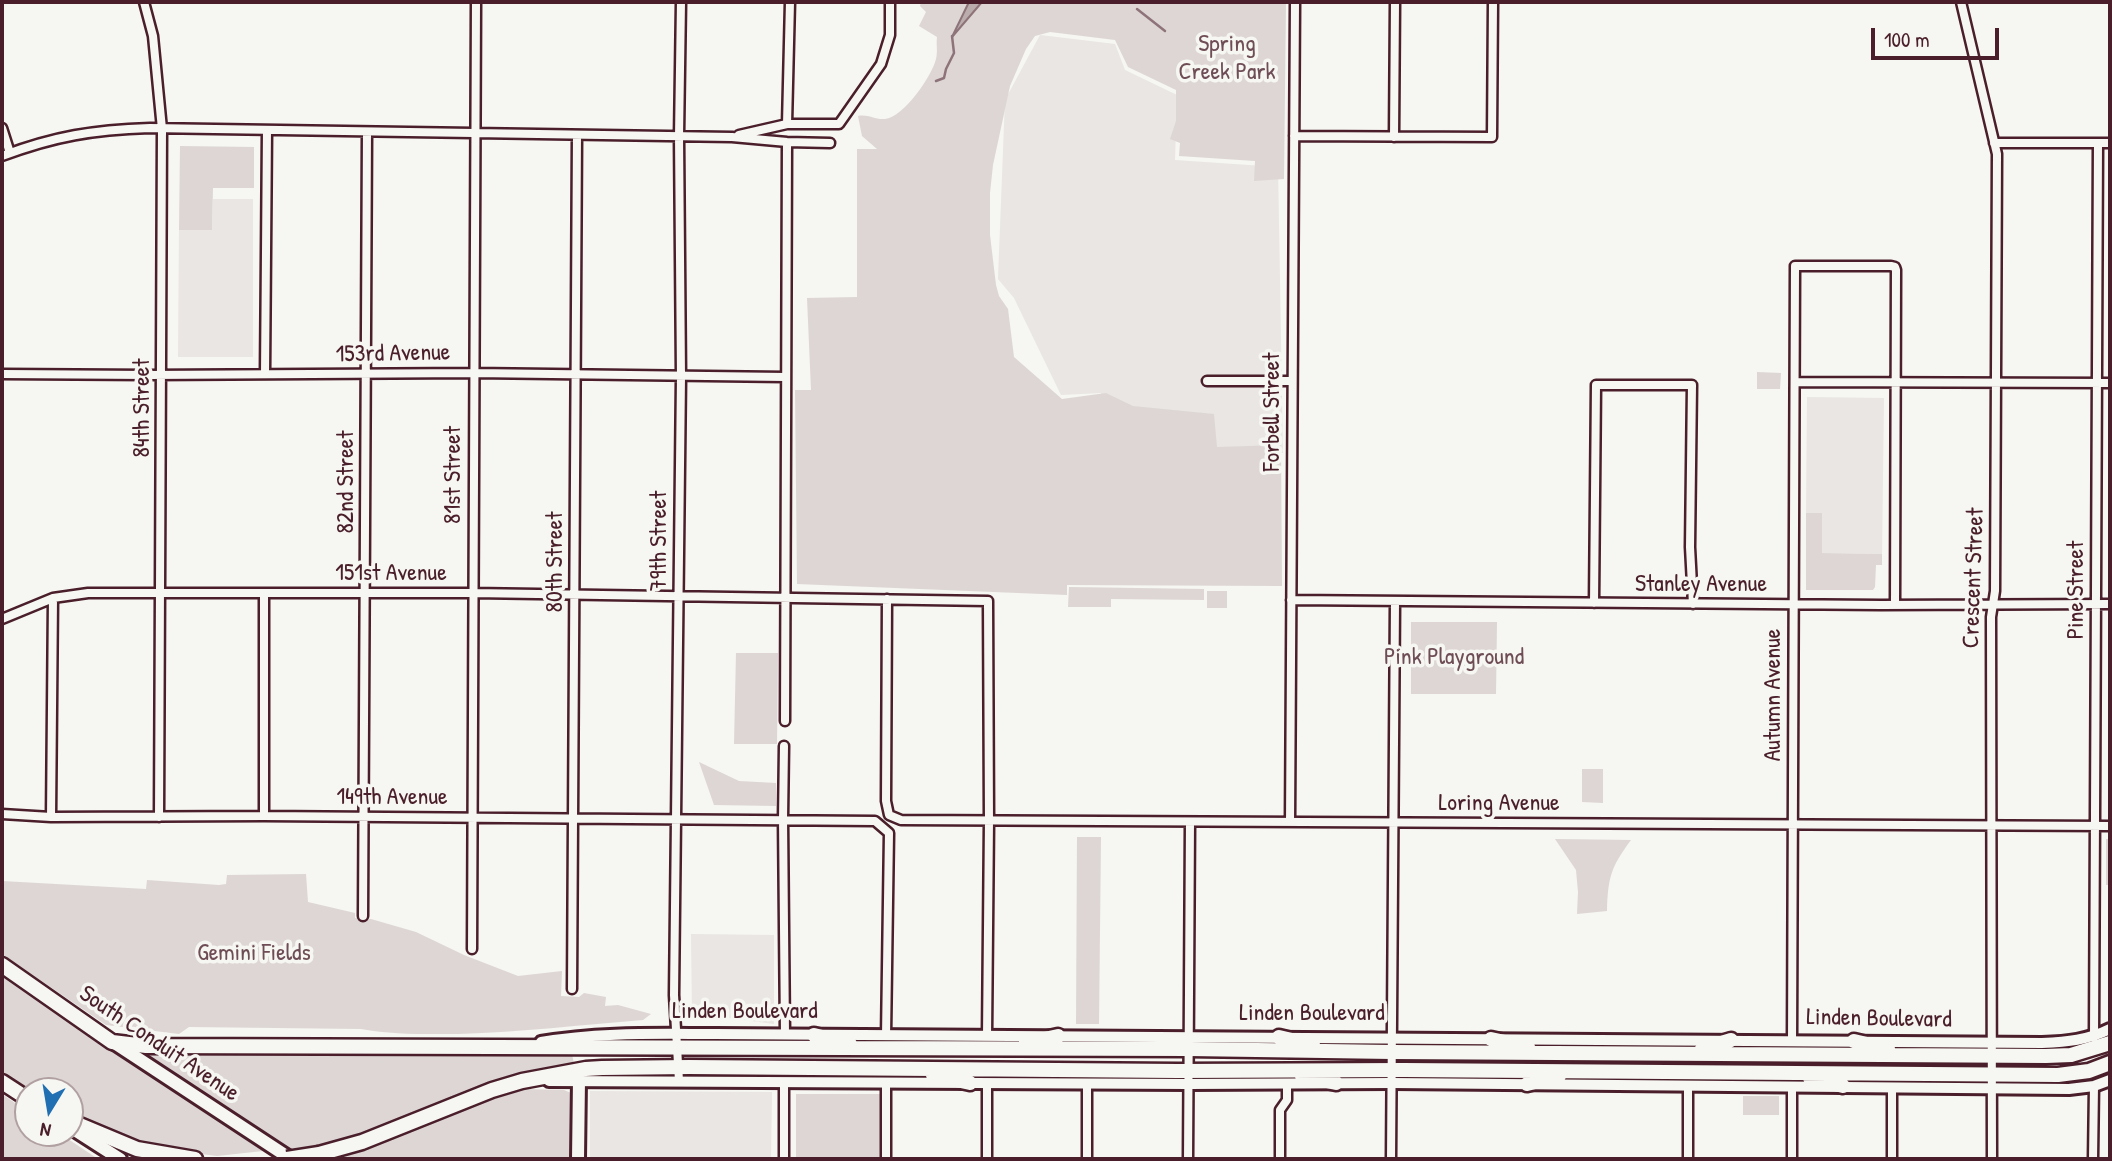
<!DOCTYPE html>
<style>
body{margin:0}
#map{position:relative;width:2112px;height:1161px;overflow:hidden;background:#f6f6f2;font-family:"Patrick Hand",sans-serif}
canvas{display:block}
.frame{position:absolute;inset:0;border:4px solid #4a1f2b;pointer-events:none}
.north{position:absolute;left:14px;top:1077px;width:70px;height:70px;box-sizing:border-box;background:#f6f6f2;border:2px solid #b1a0a2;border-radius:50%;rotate:191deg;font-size:19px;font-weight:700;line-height:28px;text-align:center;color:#4a1f2b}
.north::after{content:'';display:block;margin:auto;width:24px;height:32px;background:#1f6fb2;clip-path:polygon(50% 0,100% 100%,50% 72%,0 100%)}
.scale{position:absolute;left:1871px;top:28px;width:128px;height:32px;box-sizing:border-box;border:4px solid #4a1f2b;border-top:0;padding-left:9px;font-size:21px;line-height:24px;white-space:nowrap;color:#4a1f2b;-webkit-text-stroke:5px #f6f6f2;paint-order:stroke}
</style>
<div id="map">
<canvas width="2112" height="1161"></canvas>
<div class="frame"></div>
<div class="north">N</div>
<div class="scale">100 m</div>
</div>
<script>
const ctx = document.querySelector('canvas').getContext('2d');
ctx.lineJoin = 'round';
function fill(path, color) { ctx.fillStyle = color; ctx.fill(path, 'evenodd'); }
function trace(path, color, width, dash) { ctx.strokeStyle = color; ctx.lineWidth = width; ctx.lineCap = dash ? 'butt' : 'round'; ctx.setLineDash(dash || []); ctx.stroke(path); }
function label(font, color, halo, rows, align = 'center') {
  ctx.font = font + ' "Patrick Hand",sans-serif'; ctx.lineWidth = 7; ctx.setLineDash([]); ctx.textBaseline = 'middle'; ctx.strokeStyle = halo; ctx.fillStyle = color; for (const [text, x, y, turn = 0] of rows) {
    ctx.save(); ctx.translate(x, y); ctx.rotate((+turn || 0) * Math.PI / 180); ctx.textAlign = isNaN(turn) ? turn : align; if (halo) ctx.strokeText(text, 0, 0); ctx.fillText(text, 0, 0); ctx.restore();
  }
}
fill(new Path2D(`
 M1040 35 1115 44 1125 70 1177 95 1175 160 1278 167 1283 453 1101 452V393L1061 395 1014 298 998 279 1005 100Z
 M213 199H253V357H178L179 230H212Z
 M1807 397 1884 398 1882 554 1822 553V514L1806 513Z
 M691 934 774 935V1024L692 1013Z
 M590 1091 772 1092 771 1159H590Z`), '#e9e6e3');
fill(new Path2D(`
 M921 2H1286L1284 179 1254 181 1255 161 1179 156 1180 143 1170 139 1176 121V90L1128 67 1115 40 1050 32 1035 36 1026 49 1010 86 993 165 990 193V235L996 285 999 296 1008 309 1014 357 1062 399 1106 393 1133 406 1214 414 1217 447 1281 445 1282 586 1067 585V595L797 584 795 390H811L807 298 857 297V149H877L862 136 858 116C868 114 875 120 885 119 903 118 932 76 936 59 938 52 936 44 937 37L919 26 926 12 920 6Z
 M180 146 254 147V188H213L212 230H179Z
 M1757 372 1781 373 1780 389H1757Z
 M1806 513H1822V553L1882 554V565H1876L1875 587 1873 590H1806Z
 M1069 587 1204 589V600L1111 599V607H1068Z
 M1207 591H1227V608H1207Z
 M1411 622H1497L1496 694H1411Z
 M736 653H778L777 744H734Z
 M699 762 739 781 776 783V806L714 805Z
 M1582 769H1603V803L1582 802Z
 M1077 837H1101L1099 1024H1076Z
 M1555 839 1631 840C1611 867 1608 877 1607 911L1577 914 1578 892 1576 870Z
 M2106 839H2110V885H2106Z
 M306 874 308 902 355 913V918L371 919 416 932 464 955 518 976 562 971 561 996 579 997 584 993 606 997 605 1006 618 1005 651 1014 643 1020C582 1025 520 1032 459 1034 426 1034 394 1035 361 1029L189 1027 179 1034 106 1025 2 954V881L146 889 147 880 219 885 226 884 227 875Z
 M2 976 263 1151 217 1156 178 1151 138 1143 70 1114V1091H30L2 1072Z
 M143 1054H572L574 1064 520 1075 358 1136 322 1147 290 1151Z
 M525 1089 564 1090 571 1093V1159H325L443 1115Z
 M2 1094 28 1112V1133H59L98 1159H2Z
 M796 1094H880V1159H796Z
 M1743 1096H1779V1115H1743Z`), '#ddd6d5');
const water = new Path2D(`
 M969 2H982L952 37Z`);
fill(water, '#bbadae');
trace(water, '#8e747a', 2);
trace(new Path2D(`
 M1137 9 1165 31
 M936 81 944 78 946 69 954 53 952 36`), '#8e747a', 2.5);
const street = new Path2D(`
 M144 2 153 36 162 129 159 817
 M1961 2 1997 154 1995 591 1991 617 1992 1159
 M787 124 790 2
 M2 128 10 153
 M739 135 787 124H839L881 64 890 35V2
 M1294 136 1492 137 1493 2
 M1394 137 1395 2
 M1994 143H2110
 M2 156C55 136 93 130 150 128L732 137 787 142 830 143
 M2 374 149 375 474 373 785 377
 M265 374 267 130
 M1207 381H1292
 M1795 382 2110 383
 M887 599 886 801 889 815 901 820 2110 826
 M1291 600 1881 605 2110 604
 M1594 603 1596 385H1692L1690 547 1693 604
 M2 619 53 598 88 593H473L988 601 989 821 987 1036
 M785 721 787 142
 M784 746 783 819 785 1035
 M2 814 51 817 264 816 875 821 889 833 886 1036
 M264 816V593
 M51 817 53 598
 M1290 822 1295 2
 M363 916 367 132
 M472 949 476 2
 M572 989 577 135
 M2094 1037 2098 143
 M1792 1041 1795 266H1891L1895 267 1896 270 1895 605
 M679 1081 674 995 681 377 679 136 681 2
 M886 1082V1159
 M987 1083V1159
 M784 1159V1082
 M1087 1159V1083
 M1188 1159 1190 822
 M1280 1159V1110L1287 1100V1083
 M1391 1159 1395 602
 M1688 1159V1085
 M1792 1159V1086
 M1892 1159V1087
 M2093 1159 2094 1086`);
const secondary = new Path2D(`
 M541 1042C598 1032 657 1034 715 1034L2042 1043C2067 1042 2088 1040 2110 1029
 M549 1081 1189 1084 1392 1083 2069 1089 2094 1086 2110 1080`);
const primary = new Path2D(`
 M113 1042 291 1159
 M70 1127 120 1159
 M578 1159 579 1080`);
const highway = new Path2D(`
 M2 965 112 1042 146 1046 1189 1049 1392 1052 2046 1056 2071 1055 2110 1043
 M814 1035 850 1044
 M1279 1037 1313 1045
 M1491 1039 1528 1047
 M1854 1041 1888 1049
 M1026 1043 1058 1036
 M1702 1049 1731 1040
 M933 1075 970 1083
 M1302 1076 1336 1083
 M1810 1078 1843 1086
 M2 1082 28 1099
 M1527 1084 1559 1076
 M70 1121 137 1149 195 1159
 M319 1154 362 1142 492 1090 522 1081 586 1069 602 1068 689 1067 1178 1071 1404 1070 2058 1075 2089 1071 2110 1063`);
trace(street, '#4a1f2b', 13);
trace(secondary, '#4a1f2b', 16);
trace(primary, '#4a1f2b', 18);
trace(highway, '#4a1f2b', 19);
trace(street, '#f6f6f2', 8);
trace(secondary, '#f6f6f2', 10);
trace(primary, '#f6f6f2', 12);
trace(highway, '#f6f6f2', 14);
const highwayBridge = new Path2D(`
 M287 1159 319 1154`);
trace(highwayBridge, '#4a1f2b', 19, []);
trace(highwayBridge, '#f6f6f2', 14);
label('24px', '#6f4d56', '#f6f6f2', [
 ["Spring",1227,45],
 ["Creek Park",1227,73],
 ["Pink Playground",1454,658],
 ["Gemini Fields",254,954]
]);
label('24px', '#4a1f2b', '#f6f6f2', [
 ["153rd Avenue",393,354,-1],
 ["84th Street",143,408,-90],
 ["Forbell Street",1273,412,-90],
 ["81st Street",454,475,-90],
 ["82nd Street",347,482,-90],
 ["79th Street",660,541,-90],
 ["80th Street",556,562,-90],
 ["151st Avenue",391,574],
 ["Crescent Street",1974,578,-88],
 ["Stanley Avenue",1701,585],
 ["Pine Street",2077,590,-90],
 ["Autumn Avenue",1774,695,-90],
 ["149th Avenue",392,798],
 ["Loring Avenue",1499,804],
 ["Linden Boulevard",745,1012],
 ["Linden Boulevard",1312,1014],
 ["Linden Boulevard",1879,1019,1],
 ["South Conduit Avenue",159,1044,34]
]);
</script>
